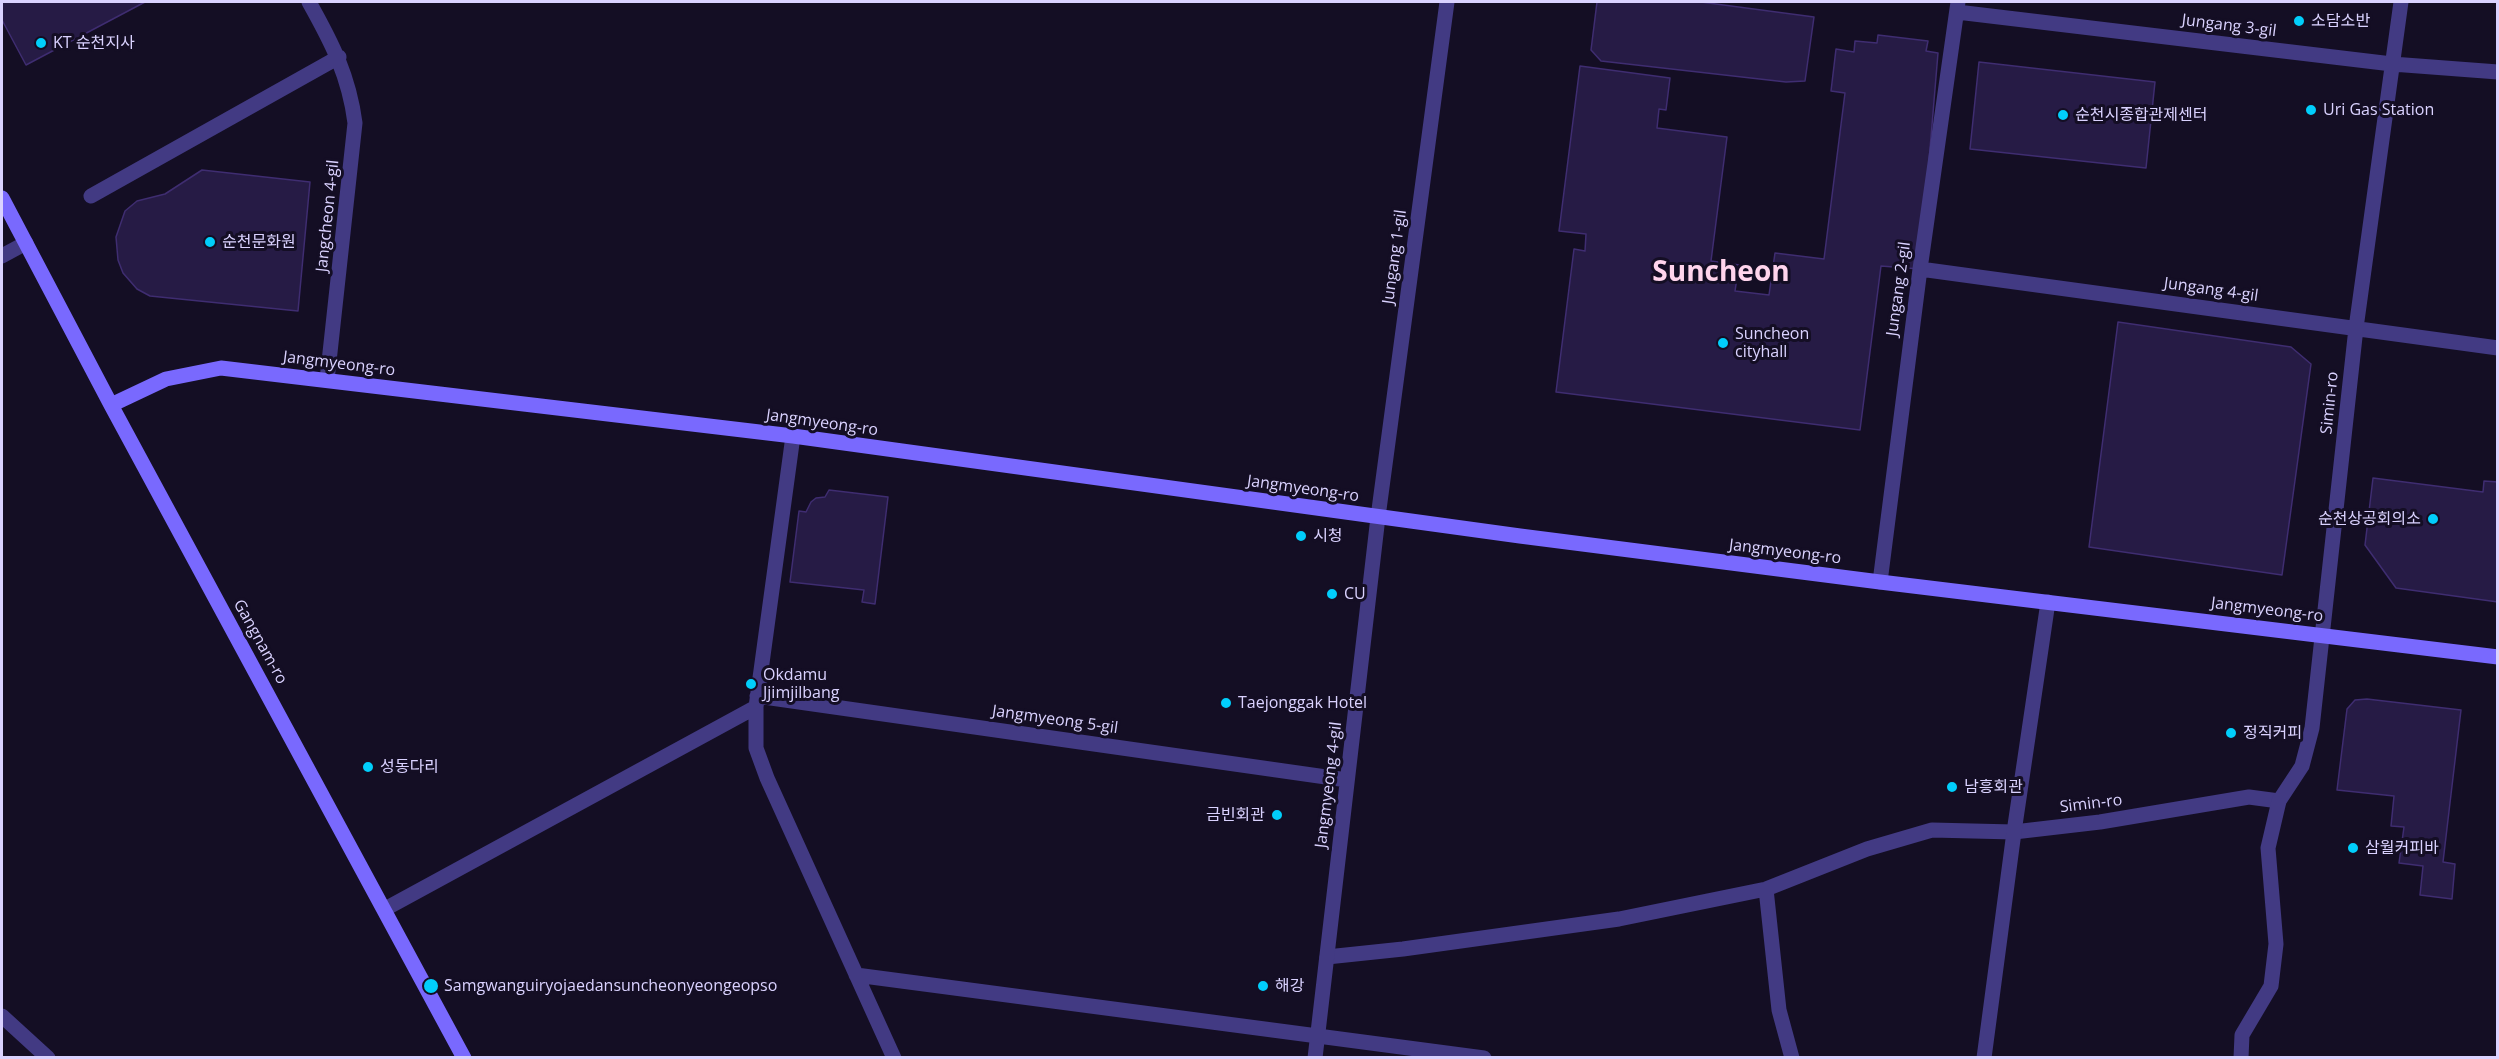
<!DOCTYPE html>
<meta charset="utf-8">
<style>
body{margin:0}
#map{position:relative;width:2499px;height:1059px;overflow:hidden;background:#140e24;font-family:"Open Sans",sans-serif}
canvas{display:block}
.frame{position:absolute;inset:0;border:3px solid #dad2ff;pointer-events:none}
</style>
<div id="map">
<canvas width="2499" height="1059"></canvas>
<div class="frame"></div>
</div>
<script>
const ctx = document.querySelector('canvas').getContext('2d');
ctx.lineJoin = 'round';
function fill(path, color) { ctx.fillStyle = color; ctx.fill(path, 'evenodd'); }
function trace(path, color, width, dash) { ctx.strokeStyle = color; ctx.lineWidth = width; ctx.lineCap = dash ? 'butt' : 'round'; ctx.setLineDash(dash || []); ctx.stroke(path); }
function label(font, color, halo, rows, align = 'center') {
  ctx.font = font + ' "Open Sans","Noto Sans KR",sans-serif'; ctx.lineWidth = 6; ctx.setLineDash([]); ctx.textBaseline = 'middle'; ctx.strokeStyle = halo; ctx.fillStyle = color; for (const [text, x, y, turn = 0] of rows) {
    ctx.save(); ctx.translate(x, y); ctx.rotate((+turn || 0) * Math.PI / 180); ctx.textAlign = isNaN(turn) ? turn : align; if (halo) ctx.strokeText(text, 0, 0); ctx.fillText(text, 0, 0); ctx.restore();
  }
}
const building = new Path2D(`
 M2 2H145L26 65 2 20Z
 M1597 2H1701L1814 17 1805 81 1786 82 1601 61 1591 50Z
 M1878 35 1928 41 1926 51 1938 53 1920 269 1881 266 1860 430 1556 392 1574 249 1585 251 1586 234 1559 231 1580 66 1670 78 1666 110 1659 109 1657 128 1727 137 1711 261 1739 265 1735 291 1769 295 1775 253 1824 259 1845 93 1831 91 1836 49 1854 52 1855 41 1877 43Z
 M1979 62 2155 82 2146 168 1970 149Z
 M202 170 310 182 298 311 150 296 137 289 123 273 118 260 116 237 125 211 137 201 165 194Z
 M2118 322 2291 347 2311 364 2282 575 2089 547Z
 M2373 478 2483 492 2484 481 2498 482V602L2396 588 2365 545Z
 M829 490 888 497 875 604 862 602 864 590 790 582 799 511 806 512 811 502 816 498 825 497Z
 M2367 699 2461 710 2443 862 2455 864 2452 899 2420 895 2423 866 2399 863 2404 827 2391 826 2394 796 2337 790 2347 709 2355 700Z`);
fill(building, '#261b45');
trace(building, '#3f2d71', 1.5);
trace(new Path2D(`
 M1766 889 1779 1010 1792 1058
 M1327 957 1403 949 1619 919 1766 889 1867 849 1932 830 2014 832 2100 822 2249 797 2279 801`), '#423a83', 15);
trace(new Path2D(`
 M309 2C332 43 349 76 355 123L327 380
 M1957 12 2392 64 2498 72
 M91 196 339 57
 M2 256 26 243
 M1920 269 2498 348
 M793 436 756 707V748L767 778 894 1058
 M1880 582 1920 269 1958 2
 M757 696 1347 780
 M385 909 756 707
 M856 975 1484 1058
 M2 1016 48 1058
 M1315 1058 1378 517 1447 2
 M1984 1058 2014 832 2048 602
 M2241 1058 2242 1035 2271 986 2276 944 2268 848 2279 801 2302 766 2312 728 2356 328 2401 2`), '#423a83', 15);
trace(new Path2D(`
 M2 198 111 405 464 1058
 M111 405 166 379 221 368 793 436 1520 536 1880 582 2498 657`), '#7969fe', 15);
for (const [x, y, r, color] of [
 [2299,21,6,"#01cefb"],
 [41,43,6,"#01cefb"],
 [2311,110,6,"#01cefb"],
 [2063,115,6,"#01cefb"],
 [210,242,6,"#01cefb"],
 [1723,343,6,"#01cefb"],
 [2433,519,6,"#01cefb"],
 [1301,536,6,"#01cefb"],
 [1332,594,6,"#01cefb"],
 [751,684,6,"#01cefb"],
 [1226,703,6,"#01cefb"],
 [2231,733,6,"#01cefb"],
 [368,767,6,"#01cefb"],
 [1952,787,6,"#01cefb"],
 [1277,815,6,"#01cefb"],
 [2353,848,6,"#01cefb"],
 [431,986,8,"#01cefb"],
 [1263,986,6,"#01cefb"]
]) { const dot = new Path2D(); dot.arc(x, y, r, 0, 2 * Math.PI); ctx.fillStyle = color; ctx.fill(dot); trace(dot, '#140e24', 2); }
label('16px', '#dad2ff', '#140e24', [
 ["소담소반",2311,21],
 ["KT 순천지사",53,43],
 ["Uri Gas Station",2323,110],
 ["순천시종합관제센터",2075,115],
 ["순천문화원",222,242],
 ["Suncheon",1735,334],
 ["cityhall",1735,352],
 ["순천상공회의소",2421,519,"right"],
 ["시청",1313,536],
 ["CU",1344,594],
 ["Okdamu",763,675],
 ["Jjimjilbang",763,693],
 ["Taejonggak Hotel",1238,703],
 ["정직커피",2243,733],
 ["성동다리",380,767],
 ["남흥회관",1964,787],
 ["금빈회관",1265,815,"right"],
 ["삼월커피바",2365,848],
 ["Samgwanguiryojaedansuncheonyeongeopso",444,986],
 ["해강",1275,986]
], 'left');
label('16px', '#dad2ff', '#140e24', [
 ["Jungang 3-gil",2229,26,7],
 ["Jangcheon 4-gil",328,216,-84],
 ["Jungang 1-gil",1395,257,-82],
 ["Jungang 2-gil",1899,289,-82],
 ["Jungang 4-gil",2211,290,8],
 ["Jangmyeong-ro",339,364,7],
 ["Simin-ro",2330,403,-84],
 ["Jangmyeong-ro",822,423,8],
 ["Jangmyeong-ro",1303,489,8],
 ["Jangmyeong-ro",1785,552,7],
 ["Jangmyeong-ro",2267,610,7],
 ["Gangnam-ro",260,642,61],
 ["Jangmyeong 5-gil",1055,720,8],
 ["Jangmyeong 4-gil",1329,785,-83],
 ["Simin-ro",2091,804,-7]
]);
label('bold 28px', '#ffd4ec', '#140e24', [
 ["Suncheon",1721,273]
]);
</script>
